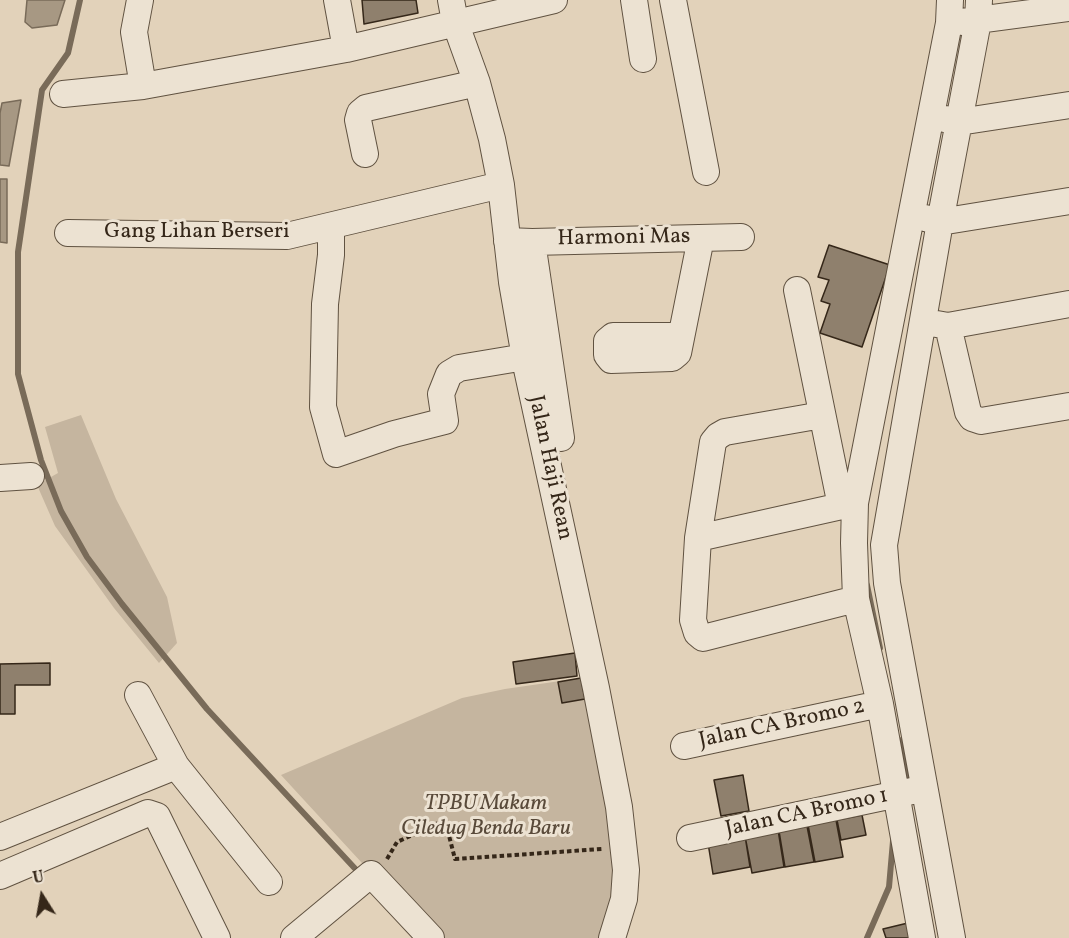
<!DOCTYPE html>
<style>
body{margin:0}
#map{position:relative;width:1069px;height:938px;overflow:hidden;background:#e2d2ba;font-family:Vollkorn,serif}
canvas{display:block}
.north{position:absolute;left:12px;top:866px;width:60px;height:60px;-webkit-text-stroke:4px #ece2d2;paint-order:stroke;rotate:349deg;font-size:16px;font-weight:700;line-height:24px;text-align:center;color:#352719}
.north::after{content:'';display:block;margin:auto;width:21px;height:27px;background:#352719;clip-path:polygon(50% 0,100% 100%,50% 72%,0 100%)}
</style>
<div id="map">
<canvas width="1069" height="938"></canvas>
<div class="north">U</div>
</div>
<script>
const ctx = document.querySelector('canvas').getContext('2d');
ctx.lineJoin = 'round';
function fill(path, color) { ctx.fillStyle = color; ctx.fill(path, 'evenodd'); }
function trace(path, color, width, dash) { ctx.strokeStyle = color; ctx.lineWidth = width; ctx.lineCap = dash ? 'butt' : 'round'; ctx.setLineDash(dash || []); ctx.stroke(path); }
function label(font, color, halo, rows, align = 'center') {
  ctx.font = font + ' Vollkorn,serif'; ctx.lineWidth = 6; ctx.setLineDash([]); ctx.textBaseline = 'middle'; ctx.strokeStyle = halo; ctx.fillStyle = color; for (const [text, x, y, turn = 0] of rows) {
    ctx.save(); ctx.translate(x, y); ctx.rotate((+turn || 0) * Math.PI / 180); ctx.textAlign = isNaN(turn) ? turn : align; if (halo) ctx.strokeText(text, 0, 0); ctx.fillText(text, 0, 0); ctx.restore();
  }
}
fill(new Path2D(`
 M81 415 116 499 167 597 177 643 159 663 114 608 55 526 37 485 58 473 45 427Z
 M581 678 614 849V891L603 938H431L281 775 462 698 505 689Z`), '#c5b59f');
const water = new Path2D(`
 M27 0H65L57 25 32 28 25 22Z
 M21 100 9 166 0 165V113L2 103Z
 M0 179H7V243L0 242Z`);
fill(water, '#a79883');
trace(water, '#796b59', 1.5);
trace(new Path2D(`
 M80 0 68 53 42 90 18 252V374L41 460 61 511 87 557 122 604 207 709 361 875
 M867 585 880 648
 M899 740 909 786
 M867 938 889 887 893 841`), '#796b59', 6);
const building = new Path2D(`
 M362 0H416L418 13 364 24Z
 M829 245 890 265 862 347 820 333 830 304 821 301 829 280 818 277Z
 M575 653 577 676 516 684 513 662Z
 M50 663V685H15V714H0V664Z
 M581 678 585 699 562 703 558 682Z
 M743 775 749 811 721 816 714 780Z
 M862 815 866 835 841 840 837 820Z
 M836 820 843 857 815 862 808 825Z
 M807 826 814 862 785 867 779 831Z
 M778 830 784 867 752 873 745 836Z
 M745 836 750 867 713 874 708 843Z
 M912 922 916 938H886L883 929Z`);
fill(building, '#8f806d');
trace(building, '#352719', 1.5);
const minor = new Path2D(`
 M140 0 134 32 143 86
 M337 0 346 49
 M451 0 455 22 477 83 492 139 501 185 512 282 527 369 596 688 619 807 626 870 624 899 612 938
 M634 0 643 59
 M673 0 706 172
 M962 22 1069 8
 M63 94 143 86 346 49 554 0
 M945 119 959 122 1069 105
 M365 154 358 120 360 113 366 108 477 83
 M925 218 940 222 1069 201
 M331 227V255L325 304 323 407 336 454 394 434 445 421 441 394 449 374 459 368 525 357
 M68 233 287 236 501 185
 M507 241 532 242 741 237
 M532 242 561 438
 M797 290 841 506
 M931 323 948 326 1069 304
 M948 326 968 412 972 418 981 421 1069 406
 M681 336H613L607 341V355L611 360 672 358 678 353 701 238
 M822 415 725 432 718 436 713 442 698 538 693 620 697 633 703 638 856 599
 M0 478 31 476
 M698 538 855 503
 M138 695 176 766 269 882
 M684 746 880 704
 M0 837 176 766
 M690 838 912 791
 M0 876 148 813 157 816 217 938
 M294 938 371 874 431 938
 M922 938 880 704 856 599 854 543 855 503 949 23 950 0
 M952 938 887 583 884 545 940 222 978 21 979 0`);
trace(minor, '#605241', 28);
trace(new Path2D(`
 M387 859 397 842 445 820 455 859 602 849`), '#352719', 4, [4.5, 3]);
trace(minor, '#ece2d2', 26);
label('22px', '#352719', '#ece2d2', [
 ["Gang Lihan Berseri",197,233],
 ["Harmoni Mas",624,239,-1],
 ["Jalan Haji Rean",549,468,78],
 ["Jalan CA Bromo 2",782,725,-12],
 ["Jalan CA Bromo 1",807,814,-12]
]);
label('italic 22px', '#594a3a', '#ece2d2', [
 ["TPBU Makam",486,805],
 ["Ciledug Benda Baru",486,830]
]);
</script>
